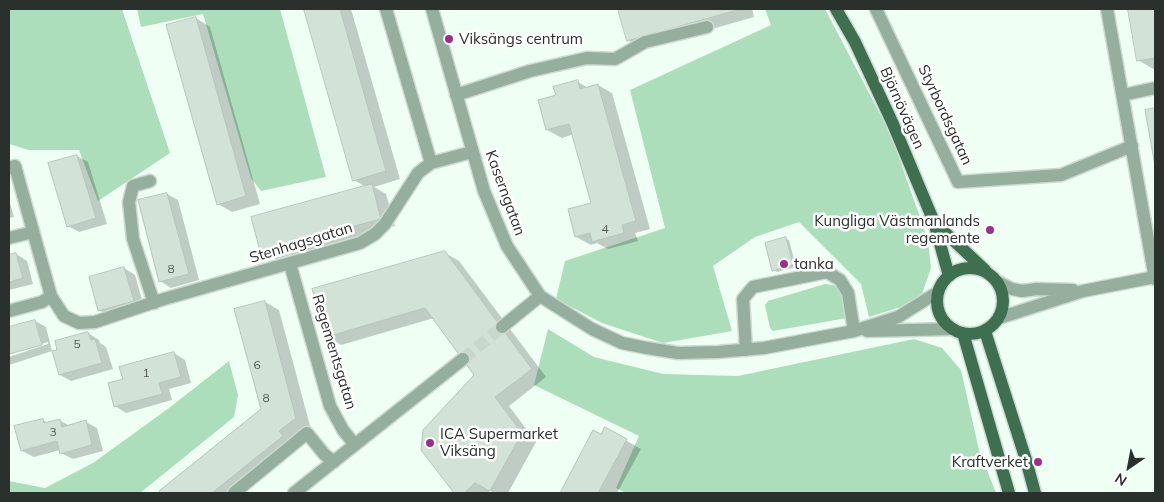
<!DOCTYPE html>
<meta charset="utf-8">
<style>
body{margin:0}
#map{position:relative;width:1164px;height:502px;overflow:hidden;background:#effff4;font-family:Mulish,sans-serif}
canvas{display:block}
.frame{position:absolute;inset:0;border:10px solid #2a302c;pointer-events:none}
.north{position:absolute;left:1104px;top:442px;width:50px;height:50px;-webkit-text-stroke:4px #fff;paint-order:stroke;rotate:213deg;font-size:14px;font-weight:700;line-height:20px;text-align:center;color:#2a302c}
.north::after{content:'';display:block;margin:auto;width:18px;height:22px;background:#2a302c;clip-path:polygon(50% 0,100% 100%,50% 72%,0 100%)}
</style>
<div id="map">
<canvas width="1164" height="502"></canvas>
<div class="frame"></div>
<div class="north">N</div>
</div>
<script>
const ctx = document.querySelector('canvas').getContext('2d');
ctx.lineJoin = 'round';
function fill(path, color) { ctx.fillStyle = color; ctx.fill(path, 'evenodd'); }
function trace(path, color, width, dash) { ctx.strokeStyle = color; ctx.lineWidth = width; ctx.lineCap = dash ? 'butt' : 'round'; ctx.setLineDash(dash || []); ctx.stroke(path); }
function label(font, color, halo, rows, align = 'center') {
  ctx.font = font + ' Mulish,sans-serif'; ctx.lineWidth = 5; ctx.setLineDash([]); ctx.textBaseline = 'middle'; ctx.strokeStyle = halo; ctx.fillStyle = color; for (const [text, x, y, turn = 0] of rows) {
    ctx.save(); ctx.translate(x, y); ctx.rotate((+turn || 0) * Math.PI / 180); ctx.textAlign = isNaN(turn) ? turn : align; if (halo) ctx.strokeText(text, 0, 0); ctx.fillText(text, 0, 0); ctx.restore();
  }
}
fill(new Path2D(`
 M9 9H122L170 153 98 201 79 150H29L9 144Z
 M137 9H280L326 177 261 191 251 178 203 14 141 27Z
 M765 9H825L891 135 928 240 931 268 922 294 907 305 869 317 861 284 799 222 755 237 713 266 732 331 663 343 602 323 556 299 565 261 665 228 630 90 771 25Z
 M825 284 839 286 844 293 847 318 773 331 770 328 765 305 768 301Z
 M548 329 594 357 663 374 738 376 914 339 942 348 961 370 979 450 996 493H626L616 488 639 436 534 385Z
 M229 361 238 395 234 417 140 493H9V481L45 488 93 463 169 408Z`), '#acdebc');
fill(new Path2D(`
 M305 9H351L400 179 374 187 386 194 395 226 276 259 261 250 366 187 354 180Z
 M625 9H752L754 17 642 49 628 40 620 10Z
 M1129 9H1155V70L1138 60Z
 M196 18 210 27 260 204 232 212 218 204Z
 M578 82 588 88 598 85 612 93 650 229 635 233 638 241 608 249 597 243 591 245 576 237 593 203 574 134 562 138 547 130 557 96Z
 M77 156 88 162 107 224 79 232 68 226Z
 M167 194 178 200 199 280 171 288 160 281Z
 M9 199 14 217 9 218Z
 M786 239 789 240 796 267 777 272 774 270Z
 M445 253 459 261 546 377 509 406 536 442 508 493H495L490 491 487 493H455L423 449 476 375 434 318 341 345 327 336Z
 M16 254 27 261 33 284 9 290V256Z
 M124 268 135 275 144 307 110 317 99 310Z
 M265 302 279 310 310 426 293 440 237 493H162L161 491 262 410Z
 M35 321 46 327 52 351 9 365V357L48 344V342L9 354V329Z
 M88 333 99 340 100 343 106 347 113 369 71 381 60 375 59 351Z
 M174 353 185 360 191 383 169 389 172 400 126 413 115 406Z
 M43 420 48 423 59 420 70 426 86 422 97 428 103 451 73 459 61 453 60 450 34 457 22 451Z
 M605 429 641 449 617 493H561L594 432 601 436Z`), '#0003');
const building = new Path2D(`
 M304 9H340L386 171 353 181Z
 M618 9H741L627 41Z
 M1128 9H1155V58L1137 61Z
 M196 17 246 196 217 205 166 25Z
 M578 80 580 89 598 84 636 221 622 225 624 233 592 242 590 233 575 237 568 209 591 203 569 124 546 130 538 100 556 95 553 87Z
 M1155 108V166L1145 110Z
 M77 155 96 218 67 227 48 163Z
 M372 184 381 219 260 251 251 217Z
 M167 193 189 274 159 282 138 200Z
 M786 237 793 265 772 271 765 243Z
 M445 251 532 369 495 397 522 433 490 491 475 483 464 493H454L421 450 423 430 474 375 425 308 326 337 312 289Z
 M16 253 23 278 9 282V255Z
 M124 267 134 301 98 311 89 277Z
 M265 301 296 418 279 431 283 436 212 493H160L159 491 261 409 234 309Z
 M35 320 42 345 9 354V327Z
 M88 332 91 340 95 339 102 363 59 375 52 351 57 350 55 341Z
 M174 352 181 377 159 383 162 394 114 407 108 383 123 379 119 367Z
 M43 419 44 423 60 419 62 427 86 420 92 445 60 454 57 441 21 451 14 426Z
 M605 427 627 439 598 493H560L593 430 601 434Z`);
fill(building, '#d2e2d7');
trace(building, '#b6c5ba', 1);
trace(new Path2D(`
 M463 359 502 327`), '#c8d6cc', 12, [12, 6]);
const minor = new Path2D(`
 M386 9 431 163
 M432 9 484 191 507 246 540 296 592 329 622 343 647 348 678 353 718 352 764 348 854 331 898 317 938 292
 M876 9 958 182 1061 175 1132 146
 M1107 9 1155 279
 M456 95 530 71 587 58 615 59 645 42 707 27
 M1123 95 1155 88
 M9 168 15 166 51 296 64 316 79 323 95 322 164 299 360 243 375 234 385 224 418 173 431 163 472 152
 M150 181 133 186 129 202 133 239 154 303
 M9 238 33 232
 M290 264 330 406 343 430 355 445
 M998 282 1012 289 1022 291 1037 289 1073 290
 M9 311 42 302 51 296
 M999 318 1083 291 1155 277
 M502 327 540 296
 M867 331 953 329
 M746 350 743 299 753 287 827 272 840 280 848 293 854 331
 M234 493 307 433 324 454 334 462
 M294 493 463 359`);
const major = new Path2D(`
 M836 9 855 42 893 124 934 222 949 276
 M934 222 985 270
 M937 301a33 33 0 1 1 66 0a33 33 0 1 1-66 0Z
 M985 331 1026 460 1035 493
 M963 333 1009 493`);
trace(minor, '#ccdad0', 15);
trace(major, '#ccdad0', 15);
trace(minor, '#95ae9d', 12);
trace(major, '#3f6f51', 12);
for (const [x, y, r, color] of [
 [449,39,5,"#9e2e8c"],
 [990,230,5,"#9e2e8c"],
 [784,264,5,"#9e2e8c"],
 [430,443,5,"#9e2e8c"],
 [1038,462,5,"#9e2e8c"]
]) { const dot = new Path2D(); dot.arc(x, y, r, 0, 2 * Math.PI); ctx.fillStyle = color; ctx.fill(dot); trace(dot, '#fff', 2); }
label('12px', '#545c57', null, [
 ["4",605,229],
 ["8",171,269],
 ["5",77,344],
 ["6",257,365],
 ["1",146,373],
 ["8",266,398],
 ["3",53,432]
]);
label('15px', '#2a302c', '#fff', [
 ["Viksängs centrum",459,39],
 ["Kungliga Västmanlands",980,221,"right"],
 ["regemente",980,238,"right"],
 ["tanka",794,264],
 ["ICA Supermarket",440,434],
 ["Viksäng",440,451],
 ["Kraftverket",1028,462,"right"]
], 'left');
label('15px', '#2a302c', '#fff', [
 ["Björnövägen",902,108,66],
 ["Styrbordsgatan",945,115,65],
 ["Kaserngatan",505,193,70],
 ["Stenhagsgatan",301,243,-17],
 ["Regementsgatan",334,352,73]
]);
</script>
